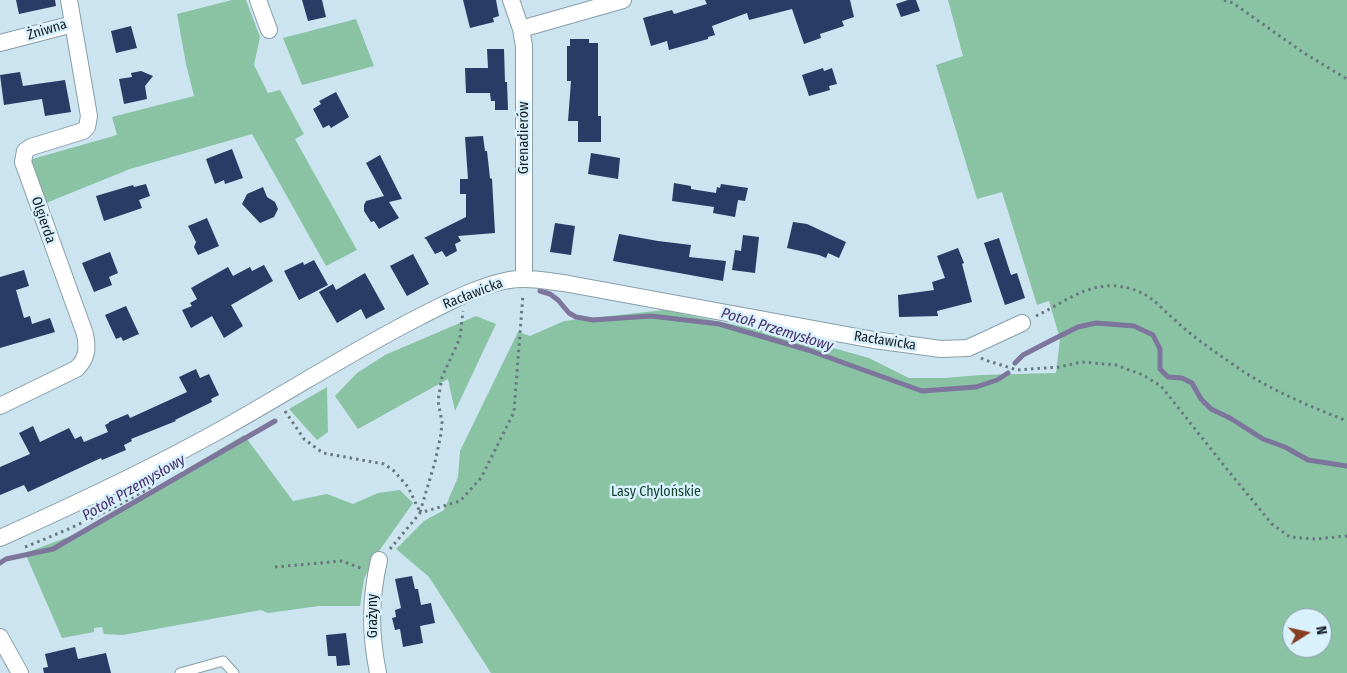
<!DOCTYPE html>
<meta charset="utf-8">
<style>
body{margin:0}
#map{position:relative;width:1347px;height:673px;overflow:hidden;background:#cbe4f0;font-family:"Fira Sans Condensed",sans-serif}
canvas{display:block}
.north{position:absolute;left:1282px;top:608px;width:50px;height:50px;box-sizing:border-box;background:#d8f1fd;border:1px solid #8a9ca5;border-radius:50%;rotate:80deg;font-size:14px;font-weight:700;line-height:20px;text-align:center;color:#151d22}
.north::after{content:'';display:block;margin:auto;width:18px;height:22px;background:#873e22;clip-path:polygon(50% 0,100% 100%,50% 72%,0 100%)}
</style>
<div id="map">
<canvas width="1347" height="673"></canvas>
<div class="north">N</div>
</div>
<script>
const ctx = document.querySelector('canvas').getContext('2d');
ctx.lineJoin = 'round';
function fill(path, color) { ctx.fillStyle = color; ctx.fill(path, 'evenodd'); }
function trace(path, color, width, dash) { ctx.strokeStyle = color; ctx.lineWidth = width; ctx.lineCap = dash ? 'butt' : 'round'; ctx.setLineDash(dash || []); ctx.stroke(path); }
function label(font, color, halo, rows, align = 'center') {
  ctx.font = font + ' "Fira Sans Condensed",sans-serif'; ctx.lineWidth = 5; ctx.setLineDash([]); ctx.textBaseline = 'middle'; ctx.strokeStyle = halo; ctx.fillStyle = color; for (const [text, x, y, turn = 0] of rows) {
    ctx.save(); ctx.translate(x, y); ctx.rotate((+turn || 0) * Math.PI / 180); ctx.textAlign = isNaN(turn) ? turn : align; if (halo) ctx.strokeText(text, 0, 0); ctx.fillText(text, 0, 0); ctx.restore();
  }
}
fill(new Path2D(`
 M232 0H246L260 37 254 65 268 93 280 90 304 134 295 139 357 250 326 266 252 134 130 169 46 203 29 160 117 135 112 117 194 96 186 64 177 14Z
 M948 0H1347V673H491L429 577 396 549 424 521 444 510 458 477 460 451 518 332 530 336 564 321 664 310 798 338 869 358 909 378H945L980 375 1056 373 1060 339 1049 301 1037 305 1002 192 977 199 936 65 963 56ZM1292 618H1322V648H1292Z
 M356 19 374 66 302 85 283 38Z
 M476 316 496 324 455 411 448 379 358 429 335 396 357 373 385 355Z
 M327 387 328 432 317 440 289 409Z
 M244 435 293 501 327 494 353 504 378 493 400 490 413 503 374 558 364 579 360 606H319L268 613 261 610 123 635 104 634 102 627 94 628V632L62 638 25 553 95 527 147 496 146 493Z`), '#89c3a4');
trace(new Path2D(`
 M540 291 550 294 558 300 569 313 576 317 593 320 651 316 719 324 808 350 922 391 976 387 997 380 1008 373
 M1015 363 1023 355 1050 341 1078 327 1096 323 1134 326 1153 335 1160 349V369L1168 377 1182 378 1192 383 1201 399 1211 409 1230 418 1263 439 1285 447 1308 460 1347 466
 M0 563 6 559 53 549 275 421`), '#7d759c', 5);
fill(new Path2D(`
 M16 0H55L56 6 19 14Z
 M302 0H322L326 17 308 21Z
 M463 0H496L499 16 493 18 494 22 470 28Z
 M705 0H850L854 17 842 21 844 26 820 34 821 38 804 44 792 9 749 20 747 13 712 26 715 35 708 37V39L669 50 667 41 651 46 643 18 672 10 674 14 707 4Z
 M908 0H916L920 11 901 17 896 4Z
 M131 26 137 48 116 53 111 31Z
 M570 39H589V43H598V116H601V142H578V121H568L571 81H567V46H570Z
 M487 49H504L505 82H507L508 110H495V101H491L490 93H466L465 68H488Z
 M823 68 824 71 832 68 837 84 829 86 830 90 809 96 802 75Z
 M141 71 153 76 145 86 147 99 124 104 119 79 132 77 131 73Z
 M20 72 23 86 65 80 71 112 45 116 42 99 4 105 0 75Z
 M336 92 349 117 331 128 329 125 323 128 313 109 321 104 319 101Z
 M483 136 485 151H487L490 178 492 179 495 233 458 236 461 241 455 244 457 251 446 257 442 251 435 254 426 239 424 238 466 217V194H460V179H468L465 137Z
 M232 149 243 178 225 184 224 180 215 184 206 159Z
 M591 153 620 158 618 179 588 174Z
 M380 155 402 199 389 202 399 218 379 229 374 221 371 222 364 211V205L366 201 384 196 366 163Z
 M674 183 691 186V189L716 193 717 187 720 188 721 184 748 188 745 201 738 200 735 217 713 213 714 207 672 201Z
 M146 184 150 196 139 200 142 208 104 221 96 196 133 185 134 187Z
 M263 187 267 197 275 202 278 209 274 217 260 223 242 204 247 194Z
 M207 218 219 246 198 255 194 247 196 242 188 226Z
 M793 222 807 224 846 242 839 258 828 253 826 258 819 255 787 248Z
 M555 223 575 226 571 255 550 252Z
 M619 234 658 241 691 245 689 257 726 261 723 281 613 261Z
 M743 235 759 237 755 273 732 270 735 250 741 251Z
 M999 238 1011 275 1017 273 1025 298 1005 305 984 243Z
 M958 248 964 263 962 264 972 302 937 311 938 316 899 317 898 295 934 290 932 282 945 278 937 256Z
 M110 252 118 273 109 277 112 285 94 292 82 263Z
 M413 254 429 284 407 296 390 266Z
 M314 260 328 285 299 300 284 271 303 262 304 265Z
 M264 265 273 281 231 305 243 326 224 338 212 316 191 328 182 310 192 306 190 303 197 299 191 288 228 267 233 276 250 267 252 271Z
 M24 270 29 286 16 290 24 318 30 316 32 324 50 318 55 332 0 348V277Z
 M365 273 385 309 366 319 361 309 337 323 319 292 333 284 336 290Z
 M126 306 139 334 123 341 121 337 116 339 105 315Z
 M196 369 200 378 209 374 219 395 211 399 212 402 175 420 176 421 131 439 132 441 124 445 126 450 102 460 101 458 28 492 24 485 0 495V467L30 454 19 433 33 426 40 442 69 428 75 439 81 436 84 442 108 432 105 425 109 423V422L128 414 130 418 187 392 179 377Z
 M412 576 415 589H418L421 605 431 603 435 623 420 626 423 643 403 647 400 629 395 630 392 618 396 617 395 610 401 608 395 579Z
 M346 633 350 665 337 666 336 656H328L326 635Z
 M75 647 78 659 106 653 111 673H44L43 668 48 667 45 654Z`), '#283c66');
const lane = new Path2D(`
 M180 673 223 661 234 673`);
const street = new Path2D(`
 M258 0 269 30
 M511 0 521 29 524 46V279
 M521 29 623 0
 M0 43 73 24
 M0 406 76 369C87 359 88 349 85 334L23 162 25 151 31 147 83 131 87 127 89 116 69 0
 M0 538C76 504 151 469 224 428 290 391 354 350 421 316 449 302 478 286 509 280 528 277 549 281 569 284L874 340 941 349 968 348 1022 323
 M0 637 20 673
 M378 673C370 633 370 600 379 560`);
trace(lane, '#879ea9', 11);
trace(street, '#879ea9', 18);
trace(new Path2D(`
 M1224 0 1233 3 1304 53 1347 79
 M1036 316C1061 304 1087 283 1117 286 1149 290 1155 303 1177 322 1195 339 1224 358 1244 372 1277 393 1312 407 1347 421
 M981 358 985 360 1017 370 1059 367 1082 362 1116 365 1143 375 1161 386 1226 468 1272 524 1290 537 1316 539 1347 536
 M285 411 304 439 323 453 384 464 394 471 408 487 420 512
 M420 512 435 462 441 434 442 422 438 401 442 377 460 338 463 311
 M25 547C71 529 114 509 156 484
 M390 549 420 513 460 501 481 478 514 412 523 294
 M275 567 342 561 363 569`), '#687880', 3, [2.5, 4]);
trace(lane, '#fff', 9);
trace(street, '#fff', 16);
label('14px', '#151d22', '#d8f1fd', [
 ["Żniwna",47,30,-17],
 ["Grenadierów",524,138,-90],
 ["Olgierda",43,220,71],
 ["Racławicka",473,294,-21],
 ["Racławicka",885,341,9],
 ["Grażyny",373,616,-90]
]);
label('14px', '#14442e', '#d8f1fd', [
 ["Lasy Chylońskie",656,492]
]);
label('italic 15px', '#472f70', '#d8f1fd', [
 ["Potok Przemysłowy",777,330,17],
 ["Potok Przemysłowy",134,488,-30]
]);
</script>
